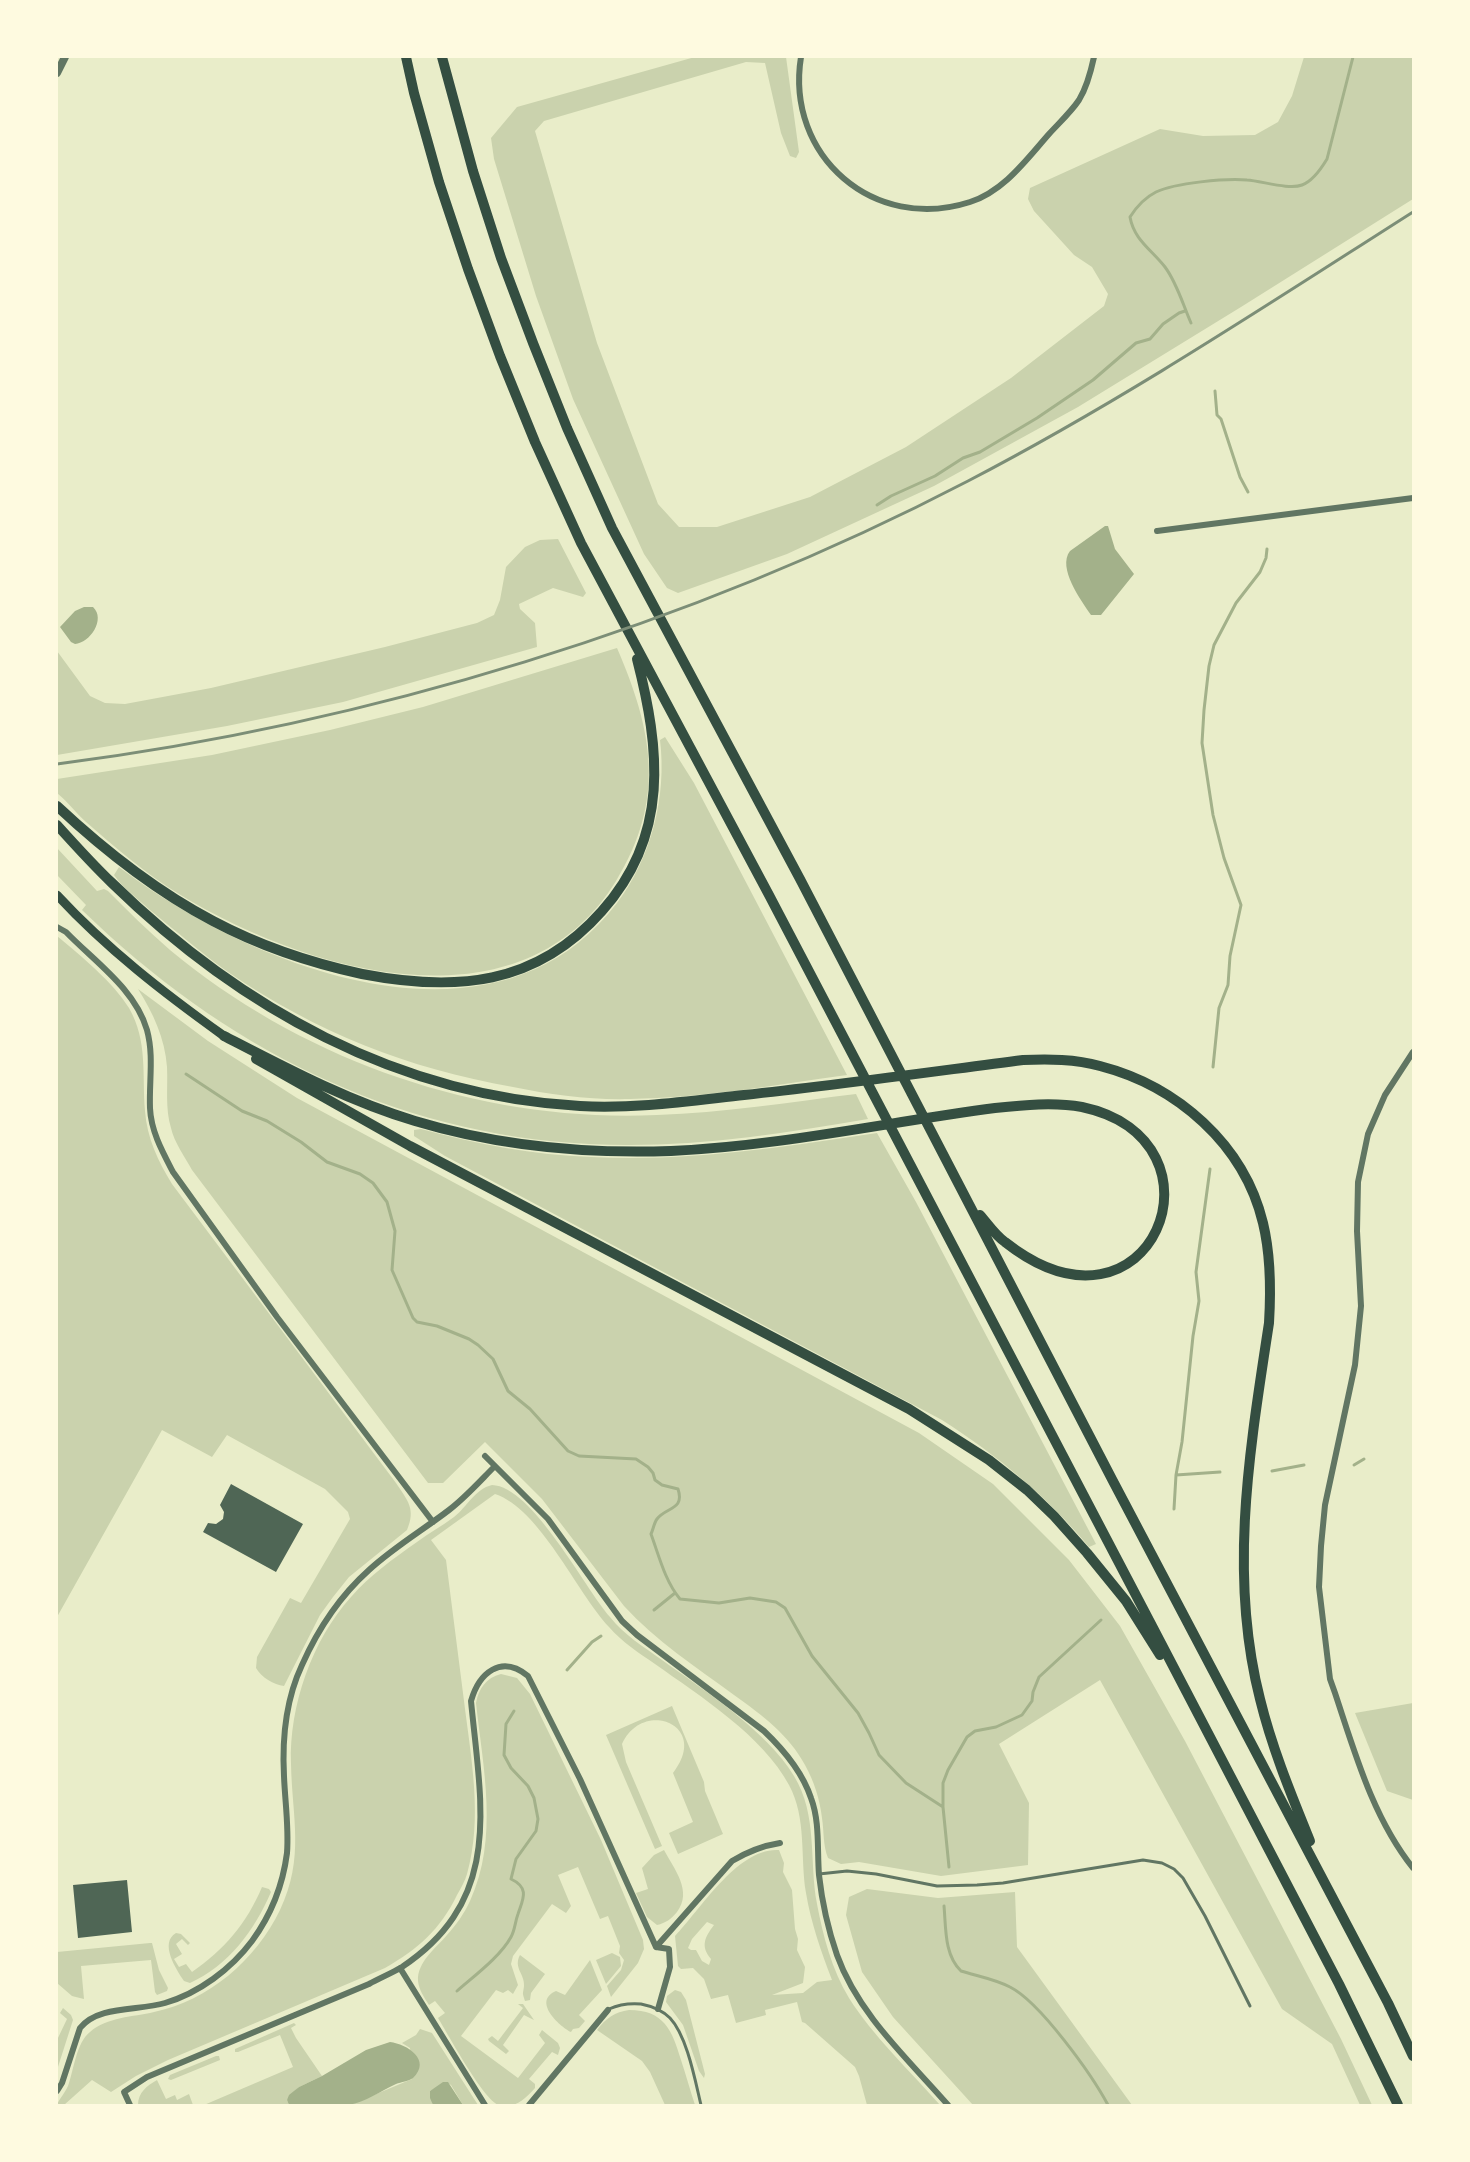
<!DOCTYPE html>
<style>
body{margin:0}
#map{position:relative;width:1470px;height:2162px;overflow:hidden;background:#e9edc9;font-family:"DejaVu Sans",sans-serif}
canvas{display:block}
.frame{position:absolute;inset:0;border:58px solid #fefae0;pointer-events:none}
</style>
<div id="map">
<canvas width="1470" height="2162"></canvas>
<div class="frame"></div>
</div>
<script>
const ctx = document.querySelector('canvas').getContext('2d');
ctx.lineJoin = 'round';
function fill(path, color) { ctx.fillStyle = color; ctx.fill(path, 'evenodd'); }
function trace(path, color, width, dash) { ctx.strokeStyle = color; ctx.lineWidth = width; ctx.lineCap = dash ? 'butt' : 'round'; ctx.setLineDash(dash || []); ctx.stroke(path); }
fill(new Path2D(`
 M695 57H786L799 152 796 158 790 156 781 133 765 63 746 62 544 121 535 131 597 343 658 504 679 527H717L810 497 906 447 1011 378 1104 306 1108 294 1092 267 1074 255 1034 211 1028 199 1030 188 1160 129 1203 136 1255 135 1278 122 1292 96 1304 57H1413V199L1241 307 1078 407 934 486 787 554 678 593 667 588 644 554 573 399 536 296 494 159 491 138 517 107Z
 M558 539 586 593 583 597 553 588 519 604 520 609 535 623 537 647 343 702 227 726 57 755V651L90 696 105 703 125 704 211 688 385 647 477 623 494 615 500 600 506 567 525 547 540 540Z
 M617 648C653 731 666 800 616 881 521 1036 304 971 179 894 146 874 116 848 86 822 76 813 68 802 57 793V779L212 755 330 730 423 707Z
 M665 737 694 783 847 1075C775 1085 703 1098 630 1099 591 1100 551 1095 513 1087 406 1068 318 1033 228 972 201 953 176 931 150 910 138 899 123 888 114 875L119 867C250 967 494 1065 617 903 651 858 667 797 660 740Z
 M57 848 97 891 104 889 108 891C128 911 148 931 170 950 305 1062 482 1123 657 1115 723 1113 790 1102 856 1094L868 1119C776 1135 682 1149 589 1144 391 1134 222 1046 82 910L86 905 57 875Z
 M57 936C81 956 113 982 129 1008 148 1041 142 1075 145 1111 147 1138 158 1161 172 1184L396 1483C408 1501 416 1509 407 1530L349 1577 333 1597 320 1615 284 1686C274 1685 261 1677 256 1668L257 1657 290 1598 301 1603 350 1519 348 1512 325 1489 227 1435 212 1457 162 1430 57 1617Z
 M138 989 208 1041 297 1098 919 1433 993 1484 1069 1560 1120 1626 1185 1741 1341 2039 1372 2105H1360L1332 2044 1282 2009 1100 1680 999 1744 1029 1803 1028 1865 941 1876 859 1862 841 1864 828 1858C823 1846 824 1831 822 1818 820 1800 814 1781 805 1765 789 1735 762 1715 734 1695 696 1667 656 1641 624 1606L542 1499 485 1442 443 1483H428L192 1170C185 1157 174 1142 171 1128 165 1108 168 1088 167 1067 165 1038 153 1013 138 989Z
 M421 1129C477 1144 534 1155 591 1157 687 1162 783 1147 877 1133L916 1202 1096 1544 1089 1547C1047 1496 998 1456 942 1420L445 1156 414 1136V1130Z
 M492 1485C532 1486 584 1587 610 1617 624 1635 644 1647 662 1660 705 1691 767 1731 794 1776 818 1815 809 1862 817 1904 823 1936 832 1970 849 1998 872 2035 911 2072 940 2105H867L859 2076 855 2067 805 2023 802 2022 797 2002 765 2010 766 2015 736 2023 728 1995 711 1999 704 1979 693 1968 681 1969 678 1966 675 1936C700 1910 738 1847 779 1850L784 1863 783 1872 792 1890 795 1929 798 1939 797 1950 805 1967 803 1983 772 1995 803 1993 817 1982 832 1980C821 1951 811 1923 806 1893 800 1857 807 1818 789 1785 763 1736 700 1696 655 1664 639 1653 622 1642 609 1627 576 1591 540 1509 495 1494L431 1540 446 1560C452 1607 458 1654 464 1701 471 1758 483 1818 467 1874 465 1881 461 1888 457 1895 440 1930 418 1949 385 1968L168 2060 136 2076 111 2092 92 2080 64 2105H57C59 2099 65 2093 68 2086 74 2070 76 2043 90 2032 107 2017 133 2017 154 2012 208 2001 256 1960 280 1910 305 1857 292 1818 291 1764 289 1706 312 1640 351 1597 370 1575 393 1559 417 1542 429 1533 442 1526 454 1517 467 1507 475 1489 492 1485ZM707 1922 714 1925C705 1937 700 1946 711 1959L709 1965 702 1961 696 1950H691L688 1948 692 1939Z
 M501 1674 517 1678 530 1694 601 1840 643 1940 644 1949 638 1963 611 1997 607 1986 621 1970 624 1960 619 1953 620 1946 608 1916 600 1919 578 1867 558 1875 571 1906 566 1913 552 1904 513 1956 511 1964 518 1985 513 1994 508 1990 503 1993 496 1990 461 2036 518 2078 545 2043 539 2035 542 2030 558 2043 560 2048 558 2055 552 2052 529 2079 535 2084V2088C525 2099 515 2109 499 2105 484 2101 448 2034 438 2018L445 2013 435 2001 429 2005C424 1997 419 1990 418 1981 417 1962 436 1948 447 1935 456 1925 464 1914 470 1901 499 1838 483 1768 476 1703 479 1688 486 1678 501 1674Z
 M1413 1703V1800L1387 1791 1355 1713Z
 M672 1706 704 1782 705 1791 723 1834 678 1854 669 1833 693 1822 673 1773C711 1725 643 1698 622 1744L626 1762 662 1846 655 1849 606 1735Z
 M664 1850C674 1869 693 1891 677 1912 671 1919 666 1923 657 1925L647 1917 636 1893 648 1889 642 1868 654 1855Z
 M262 1887 269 1889 271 1892C255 1930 228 1966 190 1983L184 1981C176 1969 159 1943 176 1933L181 1934 190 1943 188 1945 182 1939 176 1944 182 1954 174 1959 179 1967 186 1964 192 1972C224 1950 247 1923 262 1887Z
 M867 1889 938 1898 1015 1892 1017 1947 1132 2105H973L893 2017 862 1972 846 1915 849 1897Z
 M150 1943H152L159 1970 168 1988 167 1991 157 1995 155 1992 151 1960 81 1966 84 1999 72 1996 57 1983V1952Z
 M612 1953 620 1957 621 1966 606 1984 596 1960Z
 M520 1955 545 1974 531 1993 530 2000 525 2001C522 1991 523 1995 524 1986 525 1974 513 1968 520 1955Z
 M590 1960 602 1990 579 2015 585 2021 579 2028 573 2029 571 2032C559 2026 532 2001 556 1991L565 1995Z
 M675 1990 681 1992 686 2000 705 2074 704 2078 699 2071 683 2025 666 2002 667 1996Z
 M518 2004H523L534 2020 524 2015 503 2045 509 2051 506 2054 489 2041 488 2039 492 2036 498 2041 523 2008Z
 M63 2008 71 2015 73 2020 57 2070V2040L67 2019 60 2013Z
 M629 2010C664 2010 672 2030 681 2060 686 2075 690 2090 695 2105H665L650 2072 642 2061 597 2030C606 2018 615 2012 629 2010Z
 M294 2023 296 2025 291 2028 296 2038 322 2076 299 2087 287 2100 289 2105H204L293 2067 280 2035 238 2052H235V2049Z
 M420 2029 432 2033 478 2105H463L451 2085 446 2082 430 2091 433 2105H350L412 2079 410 2048 402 2043 416 2035Z
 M216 2056H219L220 2060 171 2080 168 2079 170 2075Z
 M157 2080 166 2099 175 2095 177 2100 189 2094 193 2105H138C138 2092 147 2086 157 2080Z`), '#cad2ad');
fill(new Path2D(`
 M1105 526H1108L1115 549 1134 574 1101 615H1091C1081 600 1057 568 1070 551Z
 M84 607H93C106 619 90 643 75 644L71 642 60 627 75 611Z
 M390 2042C407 2044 432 2060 413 2078 409 2081 401 2082 396 2084 381 2091 365 2102 349 2105 332 2108 307 2105 289 2105L287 2100 289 2095 299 2087 322 2076 366 2050Z
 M443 2082H448L463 2105H433L430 2098V2091Z`), '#a3b18a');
trace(new Path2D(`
 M1191 323C1183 305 1177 283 1165 267 1152 250 1134 240 1130 217 1137 206 1144 198 1156 192 1175 183 1226 178 1247 180 1262 181 1289 190 1302 185 1313 181 1321 169 1327 159L1353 57
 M1215 391 1217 415 1221 419 1240 477 1248 492
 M877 505 891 496 935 476 963 458 980 452 1037 418 1093 380 1136 343 1150 339 1163 324 1179 313 1185 311
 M1213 1067 1219 1008 1228 985 1230 956 1241 905 1224 858 1213 815 1202 743 1204 710 1209 666 1214 645 1236 603 1260 572 1266 558 1267 549
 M186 1074 242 1111 267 1121 301 1142 327 1162 360 1174 373 1183 387 1202 395 1231 392 1270 413 1318 417 1322 437 1326 469 1339 478 1345 493 1359 508 1391 530 1409 568 1451 579 1456 636 1459 648 1467 653 1473 655 1480 662 1485 678 1489C685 1510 666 1507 657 1519 654 1523 653 1530 651 1534 659 1556 665 1581 680 1599L719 1603 750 1598 776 1602 785 1608 812 1656 858 1713 869 1733 879 1755 906 1783 943 1807
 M1354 1465 1364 1459
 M1272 1471 1304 1465
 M1176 1475 1220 1472
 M1174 1509 1176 1475 1182 1442 1193 1336 1199 1301 1196 1272 1210 1169
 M654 1610 675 1593
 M567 1670 592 1642 601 1636
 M949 1867 943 1807V1783L948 1770 967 1737 975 1731 996 1727 1022 1715 1032 1701 1033 1692 1039 1677 1101 1620
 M944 1906C946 1927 944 1955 961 1971 977 1976 995 1979 1010 1987 1040 2002 1092 2075 1108 2105
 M457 1991C474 1976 500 1957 511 1937 515 1930 515 1922 518 1914 523 1899 530 1888 511 1879L516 1859 536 1831 538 1819 534 1798 528 1786 511 1768 504 1755 506 1724 514 1711`), '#a3b18a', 3);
fill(new Path2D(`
 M231 1484 303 1524 276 1572 203 1532 208 1523 216 1524 223 1519 224 1512 220 1505Z
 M127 1880 132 1932 78 1938 73 1885Z`), '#4f6655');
trace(new Path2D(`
 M819 1874 847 1871 876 1874 937 1886 977 1885 1003 1883 1143 1860 1162 1863 1174 1869 1183 1878 1205 1916 1250 2006
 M609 2009C620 2004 629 2003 641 2004 651 2006 662 2010 670 2018 687 2036 695 2080 701 2105`), '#617663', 3);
trace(new Path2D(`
 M801 57C785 156 874 233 970 202 1004 191 1026 160 1049 134 1059 123 1071 112 1079 100 1087 87 1091 71 1094 57
 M1157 531 1413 498
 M57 927 66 932C95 962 135 989 147 1030 154 1056 149 1081 150 1108 151 1131 162 1151 173 1172L277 1317 433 1522
 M1413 1052 1385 1095 1368 1134 1358 1182 1357 1231 1361 1306 1355 1365 1325 1505 1321 1546 1319 1587 1330 1679 1335 1693C1355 1753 1373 1818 1413 1868
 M485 1456 495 1466
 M656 1947 732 1861C747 1852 761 1846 780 1843
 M400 1968 485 2105
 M57 2091 62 2083 80 2028C98 2005 139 2011 165 2003 199 1993 231 1969 252 1941 271 1915 283 1884 287 1853 289 1827 285 1802 284 1776 282 1739 286 1699 302 1665 318 1629 340 1596 369 1570 394 1547 423 1530 449 1510 466 1497 480 1481 495 1466L548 1519 622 1621 637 1635 764 1731C784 1750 802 1771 811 1798 820 1822 817 1849 819 1875 822 1902 828 1929 837 1955 858 2014 908 2059 948 2105
 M130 2105 124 2092 147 2077 369 1984C380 1978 392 1973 402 1967 504 1899 481 1805 471 1701 479 1673 501 1654 528 1676L580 1779 656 1947 669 1949 670 1967 658 2009
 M529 2105 608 2010`), '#617663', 6);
trace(new Path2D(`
 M57 73 65 57`), '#617663', 8);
trace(new Path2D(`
 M57 895C107 949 164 993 224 1036`), '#344e41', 9);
trace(new Path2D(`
 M406 57 414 93 439 182 468 269 500 356 535 442 581 543 769 895 1150 1622 1339 1984 1398 2105
 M442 57 473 171 501 258 533 343 567 428 612 528 800 879 1114 1483 1388 2003 1413 2056
 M57 806C104 850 156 891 213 921 260 946 311 963 362 974 455 992 536 986 602 911 670 835 660 749 637 659
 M57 825C75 845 93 865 112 883 240 1008 398 1096 580 1106 635 1109 689 1101 744 1095 837 1085 930 1072 1023 1060 1049 1059 1075 1059 1100 1066 1177 1086 1244 1144 1263 1223 1271 1256 1271 1290 1269 1323 1250 1448 1228 1574 1260 1699 1272 1748 1291 1794 1310 1841
 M224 1036C286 1068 348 1101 415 1121 498 1146 585 1154 671 1151 780 1146 888 1122 995 1108 1023 1105 1054 1102 1082 1107 1237 1140 1151 1357 1005 1242 995 1235 988 1224 980 1215
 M256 1059 410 1146 909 1409 989 1460 1027 1490 1054 1516 1087 1553 1126 1601 1160 1655`), '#344e41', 10);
trace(new Path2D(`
 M57 764C368 724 690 626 968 481 1122 401 1267 305 1413 212`), '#7c8e77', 3);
</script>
